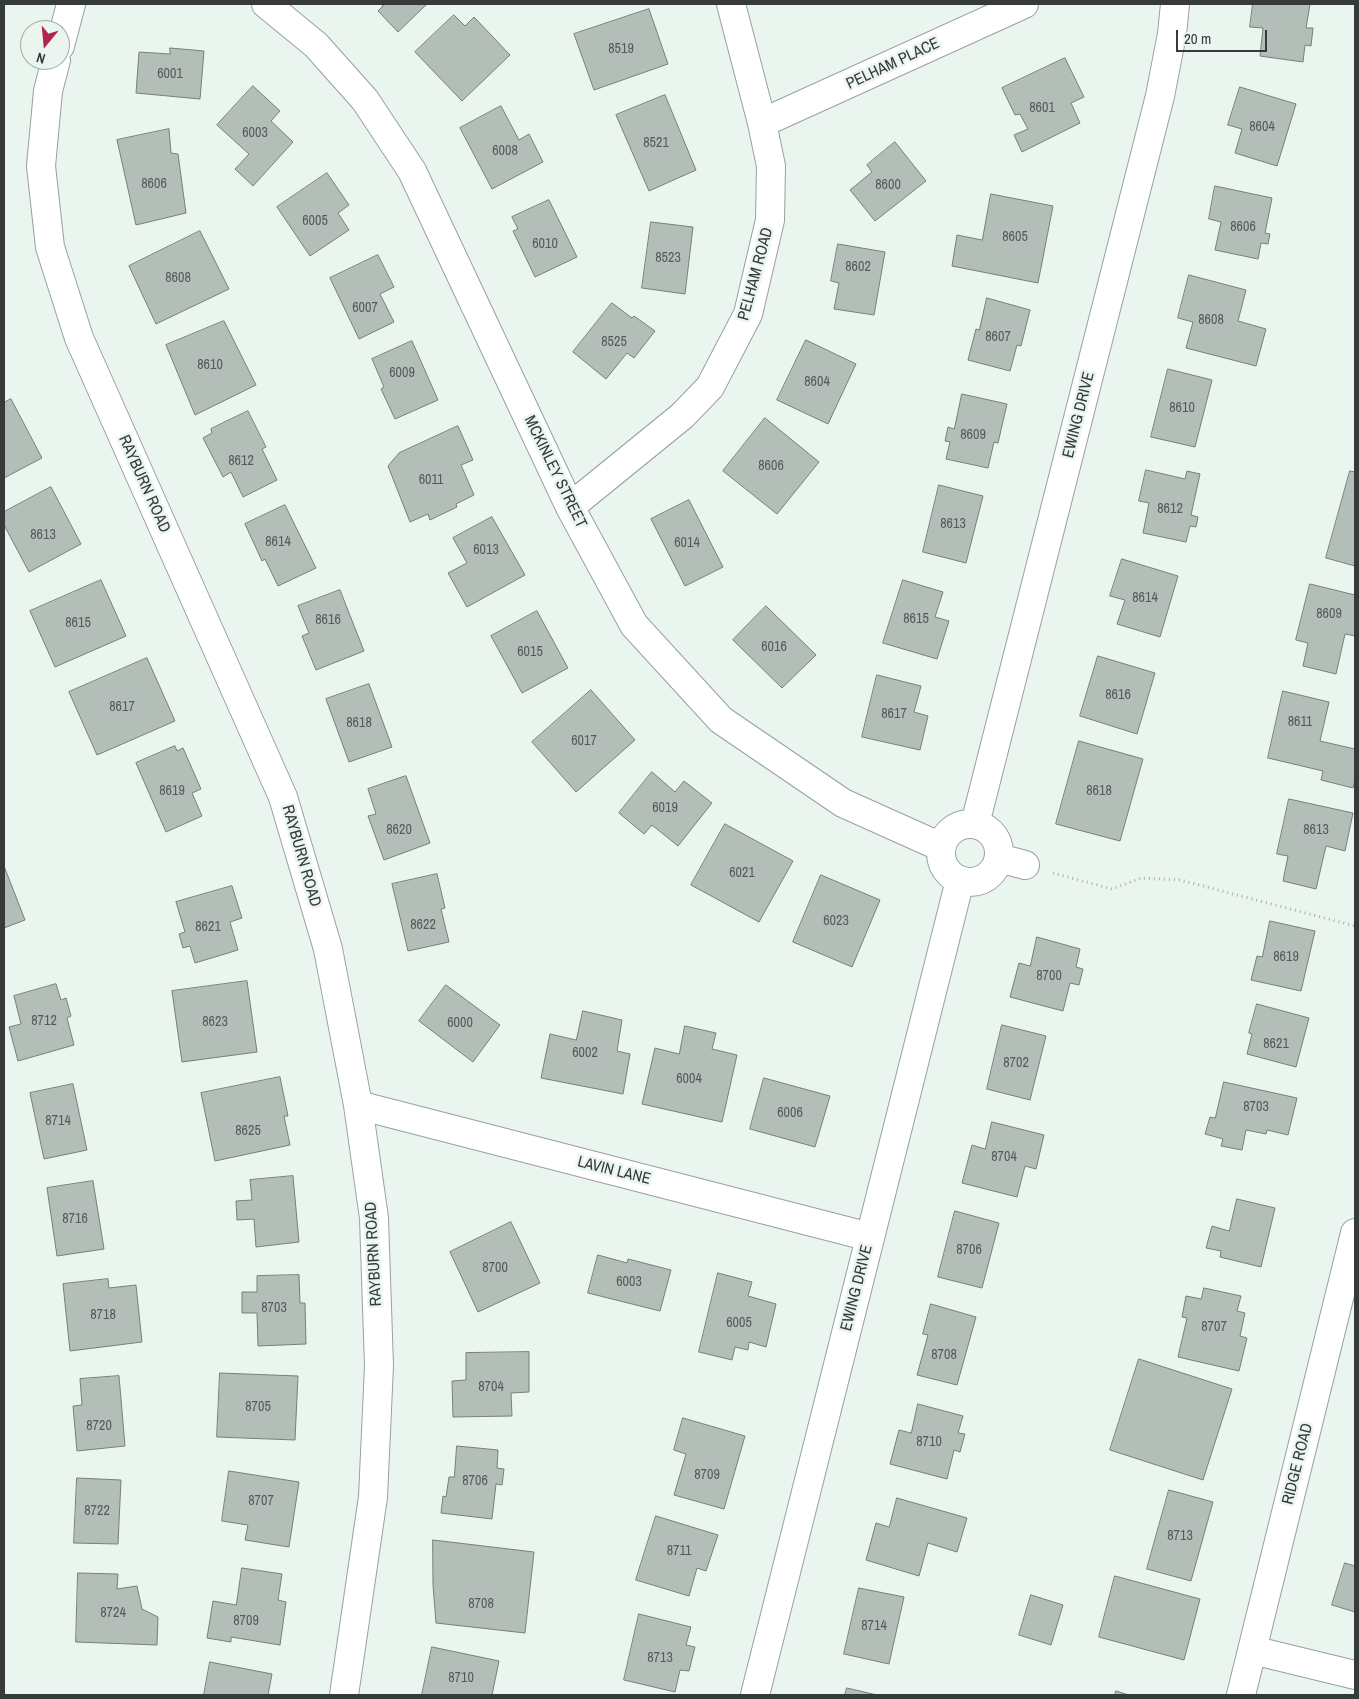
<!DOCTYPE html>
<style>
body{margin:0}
#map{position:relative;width:1359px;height:1699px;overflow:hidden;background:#e9f5ee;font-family:"Archivo Narrow",sans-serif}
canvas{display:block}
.frame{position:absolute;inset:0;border:5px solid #363a38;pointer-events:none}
.north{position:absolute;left:20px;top:20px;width:50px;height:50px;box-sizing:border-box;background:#e9f5ee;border:1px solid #a1aaa5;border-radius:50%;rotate:197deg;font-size:14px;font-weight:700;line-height:20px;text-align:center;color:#363a38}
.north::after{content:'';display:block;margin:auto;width:18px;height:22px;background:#b52450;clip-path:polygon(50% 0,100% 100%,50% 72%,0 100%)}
.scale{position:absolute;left:1176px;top:30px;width:91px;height:22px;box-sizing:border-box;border:2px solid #363a38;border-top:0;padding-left:6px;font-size:15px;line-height:18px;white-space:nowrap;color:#363a38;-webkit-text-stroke:4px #e9f5ee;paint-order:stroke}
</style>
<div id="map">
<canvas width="1359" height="1699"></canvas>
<div class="frame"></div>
<div class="north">N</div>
<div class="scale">20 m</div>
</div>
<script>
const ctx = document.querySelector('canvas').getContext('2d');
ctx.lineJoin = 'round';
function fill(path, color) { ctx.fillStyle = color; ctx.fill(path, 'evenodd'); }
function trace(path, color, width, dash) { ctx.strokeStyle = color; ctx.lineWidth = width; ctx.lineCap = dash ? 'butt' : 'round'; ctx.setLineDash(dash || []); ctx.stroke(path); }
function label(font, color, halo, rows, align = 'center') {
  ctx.font = font + ' "Archivo Narrow",sans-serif'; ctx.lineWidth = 5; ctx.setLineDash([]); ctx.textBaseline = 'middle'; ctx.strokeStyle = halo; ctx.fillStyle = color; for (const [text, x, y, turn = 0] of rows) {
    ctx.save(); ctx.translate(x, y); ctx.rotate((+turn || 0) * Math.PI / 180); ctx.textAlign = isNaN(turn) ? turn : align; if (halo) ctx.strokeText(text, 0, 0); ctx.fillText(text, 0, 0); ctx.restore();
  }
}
const building = new Path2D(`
 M381 4H427L398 32 378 11 383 6Z
 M1253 4H1310L1306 28H1313L1311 46 1305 45 1303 62 1260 56 1263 28 1250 27Z
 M649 9 668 64 594 90 574 34Z
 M454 15 465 26 474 17 510 55 462 101 415 52Z
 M170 48 204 51 200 99 136 93 139 52 170 54Z
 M1065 58 1084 97 1071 103 1080 123 1022 152 1014 135 1028 129 1020 114 1015 115 1002 88Z
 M253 86 280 111 271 121 293 142 253 186 235 169 249 154 217 125Z
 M1240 87 1296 104 1277 166 1235 153 1242 129 1228 125Z
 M665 95 696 170 649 191 616 115Z
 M501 106 519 140 529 134 543 162 492 189 460 128Z
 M169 129 171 153 178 154 186 213 136 225 117 140Z
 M895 142 926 181 875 221 850 190 872 172 867 165Z
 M327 173 349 205 338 213 349 230 310 256 277 207Z
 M1215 186 1272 198 1265 233 1270 234 1268 244 1261 243 1258 259 1215 250 1221 222 1209 219Z
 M991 194 1053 206 1038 283 952 266 957 235 982 240Z
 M549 200 577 257 535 277 513 231 518 229 512 217Z
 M651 222 693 227 685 294 642 288Z
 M200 231 229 289 156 324 129 266Z
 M838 244 885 252 874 315 834 309 839 283 831 281Z
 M378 255 394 287 380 294 394 322 359 339 330 278Z
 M1189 275 1246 290 1238 321 1266 329 1256 366 1186 348 1193 322 1178 318Z
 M987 298 1030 310 1021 346 1017 345 1010 371 968 360 976 329 979 330Z
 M612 303 632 318 634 316 655 331 634 358 627 353 606 379 573 352Z
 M224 321 256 385 195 415 166 345Z
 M806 340 856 364 828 424 777 400Z
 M412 341 438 400 395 419 381 389 384 387 372 359Z
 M1168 369 1212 380 1195 447 1151 437Z
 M962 394 1007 404 998 443 994 442 988 468 946 459 950 442 945 441 948 427 954 429Z
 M11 399 42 458 4 478V403Z
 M248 411 266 447 262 449 277 480 243 497 231 472 223 477 203 438 212 433 211 429Z
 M765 418 819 462 777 514 723 471Z
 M458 426 473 460 461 465 474 495 456 504 457 507 430 520 428 514 410 522 388 466 399 453Z
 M1146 470 1185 479 1187 471 1200 474 1191 515 1198 517 1196 527 1190 526 1186 542 1143 533 1149 503 1139 501Z
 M1350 471 1355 472V566L1326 558Z
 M939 485 983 496 966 563 923 552Z
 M51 487 81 544 29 572 4 525V512Z
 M689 500 723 567 685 586 651 519Z
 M285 505 316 568 278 586 265 559 262 561 245 524Z
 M492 517 525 575 467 607 448 573 467 563 453 538Z
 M1122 559 1178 576 1160 637 1117 624 1125 600 1110 596Z
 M101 580 126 636 55 667 30 611Z
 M903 580 943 592 935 617 949 621 937 659 883 643Z
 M1310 584 1355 595V636L1345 634 1336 674 1303 666 1308 643 1296 640Z
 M340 590 364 651 316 670 302 636 309 633 298 606Z
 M766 606 816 655 782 688 733 640Z
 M537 611 568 668 522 693 491 636Z
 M1098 656 1155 673 1137 734 1080 716Z
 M147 658 175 721 97 755 69 692Z
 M877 675 921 686 914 712 928 716 920 750 862 737Z
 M369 684 392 747 349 762 326 699Z
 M591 690 635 740 576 792 532 742Z
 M1283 691 1329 702 1320 741 1355 749V780L1353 788 1321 780 1323 771 1268 758Z
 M1079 741 1143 759 1120 841 1056 824Z
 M175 746 177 751 183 748 201 789 192 793 202 816 166 832 136 763Z
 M652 772 675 792 684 781 712 803 678 846 652 825 644 834 619 813Z
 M406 776 430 843 384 860 368 816 376 814 368 789Z
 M1289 799 1353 813 1345 851 1326 846 1316 889 1283 881 1288 856 1277 854Z
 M725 824 793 861 759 922 691 885Z
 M4 866 25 920 4 928Z
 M437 874 445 908 441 909 449 942 408 951 392 884Z
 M821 875 880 900 852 967 793 942Z
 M232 886 242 918 230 922 238 950 195 963 190 946 183 948 179 934 185 932 176 902Z
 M1270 921 1315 931 1301 991 1251 980 1257 956 1262 957Z
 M1037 937 1080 949 1076 967 1083 969 1079 985 1070 983 1063 1011 1010 997 1019 963 1030 966Z
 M247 981 257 1052 182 1062 172 991Z
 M56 984 61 1000 66 998 71 1016 67 1018 74 1045 18 1061 9 1027 21 1024 14 996Z
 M446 985 500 1025 473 1062 419 1021Z
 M1257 1004 1309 1018 1296 1067 1247 1054 1252 1034 1249 1033Z
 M583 1011 622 1020 617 1051 630 1054 623 1094 541 1078 550 1034 576 1040Z
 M1002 1025 1046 1036 1030 1100 987 1089Z
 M685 1026 716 1033 712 1049 737 1055 722 1122 642 1104 655 1048 679 1054Z
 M280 1077 288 1116H284L290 1145 215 1161 201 1093Z
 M764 1078 830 1096 815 1147 750 1129Z
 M1224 1082 1297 1098 1288 1135 1267 1130 1266 1134 1246 1130 1242 1150 1221 1146 1223 1139 1205 1134 1210 1117 1215 1118Z
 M73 1084 87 1150 44 1159 30 1093Z
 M992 1122 1044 1135 1036 1169 1025 1166 1017 1197 962 1183 972 1145 985 1149Z
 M293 1176 299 1242 256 1247 254 1219 237 1220 236 1201 252 1200 250 1180Z
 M93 1181 104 1249 57 1256 47 1188Z
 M1237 1199 1275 1208 1261 1267 1220 1257 1221 1251 1206 1248 1212 1226 1229 1231Z
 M955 1211 999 1223 982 1288 938 1277Z
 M511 1222 540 1283 478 1312 450 1252Z
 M598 1255 627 1263 628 1259 671 1270 660 1311 588 1293Z
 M718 1273 752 1282 748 1296 776 1304 766 1347 749 1342 748 1350 735 1347 732 1360 699 1352Z
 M299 1275 300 1303H305L306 1344 258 1346 257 1313H242V1292H257V1276Z
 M108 1279 109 1288 136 1285 142 1342 70 1351 63 1284Z
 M1204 1288 1241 1296 1237 1311 1245 1313 1240 1336 1247 1338 1239 1371 1178 1357 1187 1318 1182 1317 1186 1296 1201 1299Z
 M931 1304 976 1317 957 1385 917 1375 928 1335 923 1334Z
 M529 1352V1392L511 1393 512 1416 453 1417 452 1381 466 1380V1353Z
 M1139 1359 1232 1389 1203 1480 1110 1450Z
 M220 1373 298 1376 295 1440 217 1437Z
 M119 1376 125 1446 77 1451 73 1406 82 1405 80 1379Z
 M918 1404 963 1416 958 1433 965 1434 960 1452 954 1450 947 1479 890 1464 899 1430 911 1433Z
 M683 1418 745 1436 724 1509 674 1495 686 1454 674 1450Z
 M457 1446 498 1450 497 1468 504 1469 502 1485 496 1484 492 1519 441 1513 443 1496 446 1497 449 1477H454Z
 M229 1471 299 1482 289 1547 245 1540 248 1525 222 1521Z
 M77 1478 121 1480 118 1544 74 1543Z
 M1169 1490 1213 1502 1191 1581 1147 1569Z
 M897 1498 967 1518 957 1552 928 1543 919 1576 866 1560 876 1523 889 1527Z
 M656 1516 718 1535 706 1571 697 1568 689 1596 636 1580Z
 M433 1540 534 1552 525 1633 436 1623 433 1585Z
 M1345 1563 1355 1566V1612L1332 1605Z
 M242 1568 282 1574 278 1600 286 1602 280 1645 231 1637V1642L207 1638 213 1601 236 1605Z
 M78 1573 118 1574 117 1589 137 1586 142 1609 158 1617 157 1645 76 1642Z
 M1115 1576 1200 1599 1184 1660 1099 1637Z
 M859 1588 904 1597 889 1664 844 1654Z
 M1031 1595 1063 1605 1051 1645 1019 1635Z
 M639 1614 691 1627 686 1645 695 1647 689 1671 680 1670 675 1692 624 1680Z
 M432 1647 499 1661 492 1695H422Z
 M210 1662 272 1674 268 1695H204Z
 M847 1688 877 1695H845Z
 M1116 1691 1129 1695H1115Z`);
fill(building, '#b3beb8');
trace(building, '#76807a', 1);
const minor = new Path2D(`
 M266 4 316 45 365 100 412 171 570 507 634 625 721 720 843 803 941 847
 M60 46 71 4
 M56 60 48 91 41 166 50 247 79 338 283 797 328 949 358 1105 374 1218 379 1366 373 1497 344 1695
 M762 123 1024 4
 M570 507 682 416 710 387 748 314 770 220 771 166 762 123 731 4
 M975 824 1160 96 1172 34 1175 4
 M941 853a29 29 0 1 1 58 0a29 29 0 1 1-58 0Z
 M999 858 1025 865
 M358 1105 870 1237
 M1252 1650 1355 1675
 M755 1695 960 880
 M1241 1695 1355 1233`);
trace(minor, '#98a29c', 30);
trace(new Path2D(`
 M1053 873 1112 889 1141 878 1180 880 1355 926`), '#a8b1ac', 3, [1, 4]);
trace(minor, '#fff', 28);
label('14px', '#555b58', null, [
 ["8519",621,49],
 ["6001",170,74],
 ["8601",1042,108],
 ["8604",1262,127],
 ["6003",255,133],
 ["8521",656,143],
 ["6008",505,151],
 ["8606",154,184],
 ["8600",888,185],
 ["6005",315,221],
 ["8606",1243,227],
 ["8605",1015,237],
 ["6010",545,244],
 ["8523",668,258],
 ["8602",858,267],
 ["8608",178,278],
 ["6007",365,308],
 ["8608",1211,320],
 ["8607",998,337],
 ["8525",614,342],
 ["8610",210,365],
 ["6009",402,373],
 ["8604",817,382],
 ["8610",1182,408],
 ["8609",973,435],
 ["8612",241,461],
 ["8606",771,466],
 ["6011",431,480],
 ["8612",1170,509],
 ["8613",953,524],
 ["8613",43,535],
 ["8614",278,542],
 ["6014",687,543],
 ["6013",486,550],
 ["8614",1145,598],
 ["8609",1329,614],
 ["8615",916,619],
 ["8616",328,620],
 ["8615",78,623],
 ["6016",774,647],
 ["6015",530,652],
 ["8616",1118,695],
 ["8617",122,707],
 ["8617",894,714],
 ["8611",1300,722],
 ["8618",359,723],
 ["6017",584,741],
 ["8619",172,791],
 ["8618",1099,791],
 ["6019",665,808],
 ["8620",399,830],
 ["8613",1316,830],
 ["6021",742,873],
 ["6023",836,921],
 ["8622",423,925],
 ["8621",208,927],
 ["8619",1286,957],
 ["8700",1049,976],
 ["8712",44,1021],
 ["8623",215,1022],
 ["6000",460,1023],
 ["8621",1276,1044],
 ["6002",585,1053],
 ["8702",1016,1063],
 ["6004",689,1079],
 ["8703",1256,1107],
 ["6006",790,1113],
 ["8714",58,1121],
 ["8625",248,1131],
 ["8704",1004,1157],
 ["8716",75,1219],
 ["8706",969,1250],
 ["8700",495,1268],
 ["6003",629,1282],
 ["8703",274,1308],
 ["8718",103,1315],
 ["6005",739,1323],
 ["8707",1214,1327],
 ["8708",944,1355],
 ["8704",491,1387],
 ["8705",258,1407],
 ["8720",99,1426],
 ["8710",929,1442],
 ["8709",707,1475],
 ["8706",475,1481],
 ["8707",261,1501],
 ["8722",97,1511],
 ["8713",1180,1536],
 ["8711",679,1551],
 ["8708",481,1604],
 ["8724",113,1613],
 ["8709",246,1621],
 ["8714",874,1626],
 ["8713",660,1658],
 ["8710",461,1678]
]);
label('16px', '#363a38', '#e9f5ee', [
 ["PELHAM PLACE",893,64,-25],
 ["PELHAM ROAD",756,274,-75],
 ["EWING DRIVE",1079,415,-76],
 ["MCKINLEY STREET",555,472,64],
 ["RAYBURN ROAD",144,484,66],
 ["RAYBURN ROAD",301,856,74],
 ["LAVIN LANE",614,1171,14],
 ["RAYBURN ROAD",374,1254,-93],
 ["EWING DRIVE",857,1288,-76],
 ["RIDGE ROAD",1298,1464,-76]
]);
</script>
